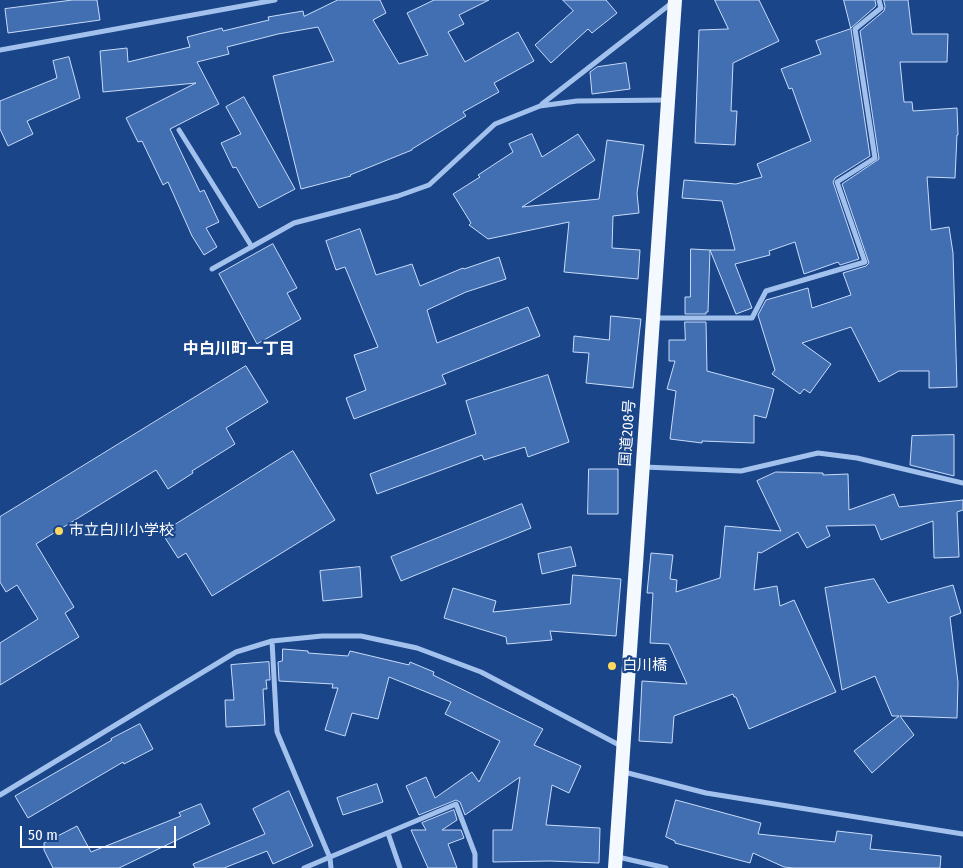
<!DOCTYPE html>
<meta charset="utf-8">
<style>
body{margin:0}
#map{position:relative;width:963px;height:868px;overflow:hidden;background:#1a4589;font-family:"Fira Sans Condensed",sans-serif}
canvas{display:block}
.scale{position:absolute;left:20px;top:826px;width:156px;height:22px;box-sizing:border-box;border:2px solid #fff;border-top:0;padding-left:6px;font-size:15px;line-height:18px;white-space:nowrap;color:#fff;-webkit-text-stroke:4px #1a4589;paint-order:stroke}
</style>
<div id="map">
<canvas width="963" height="868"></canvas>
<div class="scale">50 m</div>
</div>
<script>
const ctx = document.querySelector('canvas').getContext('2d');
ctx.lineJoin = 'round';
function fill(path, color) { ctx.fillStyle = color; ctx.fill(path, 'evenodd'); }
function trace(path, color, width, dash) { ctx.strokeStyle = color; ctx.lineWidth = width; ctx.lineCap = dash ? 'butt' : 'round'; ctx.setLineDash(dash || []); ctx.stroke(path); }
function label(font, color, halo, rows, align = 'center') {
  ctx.font = font + ' "Fira Sans Condensed","Noto Sans JP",sans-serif'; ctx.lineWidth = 4.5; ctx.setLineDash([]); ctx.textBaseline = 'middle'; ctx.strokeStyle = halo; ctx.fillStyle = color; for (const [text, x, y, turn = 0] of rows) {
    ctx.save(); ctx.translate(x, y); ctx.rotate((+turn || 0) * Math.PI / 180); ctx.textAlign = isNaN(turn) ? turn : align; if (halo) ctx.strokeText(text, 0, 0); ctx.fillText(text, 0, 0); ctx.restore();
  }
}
const building = new Path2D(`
 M73 0H97L100 20 8 33 5 9Z
 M338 0H380L386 13 373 20 399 64 428 55 407 13 434 0H489L459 15 464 24 448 32 465 62 518 32 534 61 494 83 499 92 463 112 466 116 412 149V150L350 175 351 176 301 189 273 76 334 61 318 27 278 34 227 47 229 54 197 62 219 104 170 129 200 192 204 190 219 222 206 228 217 247 204 255 192 236 168 182 163 185 142 141 138 142 126 118 196 83 103 92 100 51 127 48 128 62 190 47 187 37 222 28 223 31 269 20 268 17 303 11 304 16Z
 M563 0H606L617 13 592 33 588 29 551 63 535 45 573 11Z
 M715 0H759L779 41 733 63 731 111H737L735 145 695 143 699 30 728 29Z
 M844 0H875L876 6 851 28Z
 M884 0H908L912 34H948L947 62H900L904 102H912L913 111 957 108 958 135H957L955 178 927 177 931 230 949 227 953 253 957 387 929 388V371H899L879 382 851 327 802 343 831 364 810 393 804 389 800 394 772 374 775 370 758 315 766 300 808 288 812 308 851 295 843 273 866 266 869 263 842 184 879 159 860 31 884 11 885 7Z
 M851 29 870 156 835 178 833 182 859 259 840 265 838 262 804 274 795 242 769 251 770 255 735 264 752 308 736 314 710 250H735L722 201 682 198 684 180 736 184 762 177 757 164 811 141 792 88 789 89 781 69 821 54 816 41Z
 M69 57 80 98 27 121 33 134 8 146 0 129V101L57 78 53 61Z
 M626 63 630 89 592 94 590 72 597 67Z
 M244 97 295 189 259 208 236 167 233 168 221 143 241 134 226 107Z
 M532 134 542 157 578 134 595 160 522 207 599 199 607 140 644 145 637 193 639 213 613 216 612 248 640 250 638 279 564 272 569 222 488 239 469 225 471 223 453 194 480 177 478 175 513 152 509 144Z
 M360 229 376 275 412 264 420 286 463 268 464 269 499 257 506 279 466 292 427 310 437 343 528 307 540 336 442 375 446 384 354 419 346 398 366 390 354 355 378 347 345 267 336 270 326 241Z
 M273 244 297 288 287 293 301 319 257 344 219 274Z
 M691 249 710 250 708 312H706V314H685V297H690Z
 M611 316 641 319 633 388 586 383 589 353 573 352 574 336 609 340Z
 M685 322H706L707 371 774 389 766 418 754 415V443L702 441V443L670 439 676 391 667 389 675 361H669V340H685Z
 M246 366 268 402 226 428 235 444 192 471 193 473 168 489 156 470 36 544 74 607 65 613 79 637 0 685V643L38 619 17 585 6 592 0 582V517Z
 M548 375 569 442 528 457 525 447 484 460 482 455 377 494 370 474 476 434 466 401Z
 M954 435V476L910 465 912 436Z
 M293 451 335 520 212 596 186 553 178 558 162 533Z
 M589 469H618V514H588Z
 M776 472 823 473V475L848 474 849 510 894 494 899 507 963 500V510L957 512 959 557 934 558 933 521 881 540 875 525 826 526 830 536 807 548 798 532 761 553 758 552 754 590 777 586 780 606 794 600 836 692 749 729 736 697H734L733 694 674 716 672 743 639 741 642 681 687 684 669 644 650 643 653 593H647L651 553 673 555 670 579 677 580 676 592 720 578 725 526 781 531 757 481Z
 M522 504 531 528 401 581 391 557Z
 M571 547 576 566 542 574 538 554Z
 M360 567 362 597 323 601 320 571Z
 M573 575 621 579 616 636 550 631 552 640 507 644 506 637 444 618 453 588 496 601 493 612 570 604Z
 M874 579 888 603 953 585 961 613 950 617 958 682 957 718 900 716 914 735 872 773 854 751 899 716H892L875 676 842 690 825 588Z
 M283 649 308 651V653L348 656 350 651 409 665 410 662 434 672 433 675 543 729 534 745 581 766 569 793 552 785 546 825 600 828 599 863 550 861 493 862V830H512L520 777 465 815 460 802 456 800 419 815 406 786 426 777 435 798 472 772 479 782 500 741 445 714 451 702 389 677 378 719 352 713 345 736 325 730 338 688H332L333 684 279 681 278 662 282 661Z
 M269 662 270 680H266L267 689H263L265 725 226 727 225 700H234L231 665Z
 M140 724 153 749 124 764 123 762 28 818 15 796 112 740 111 739Z
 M377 784 383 802 343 815 337 798Z
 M289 791 313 846 273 864 267 851 224 868H195L193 864 265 834 253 809Z
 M676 800 761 823 758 834 835 842 837 831 872 835 870 849 941 856 940 868H793L784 867 753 853 750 863 675 843V841L666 837Z
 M201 804 210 824 119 868H53L44 850V843L77 826 91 852 181 816 179 813Z
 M454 810 457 820 442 830H461L464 838 448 844 457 868H428L411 830H426L422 823Z`);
fill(building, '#426fb2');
trace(building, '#c8dcf9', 1);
trace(new Path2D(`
 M0 50 275 0
 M542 104 673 2
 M179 130 252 247
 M212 269 294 223 398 196 429 185 495 124 540 106 577 101 667 100
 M655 318H752L766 291 865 262 837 182 875 158 855 29 881 8 879 0
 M644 467 741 471 818 453 857 458 963 483
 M272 641 277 732 330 858 331 868
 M624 772 706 793 963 834
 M0 795 236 652 272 641 322 636H361L417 648 481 672 621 746
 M388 833 400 868
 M618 857 666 868
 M304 868 456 804 475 854V868`), '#a3c1ed', 5);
trace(new Path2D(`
 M615 868 675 0`), '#f4f8ff', 14);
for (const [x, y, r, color] of [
 [59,531,5,"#ffd85f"],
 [612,666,5,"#ffd85f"]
]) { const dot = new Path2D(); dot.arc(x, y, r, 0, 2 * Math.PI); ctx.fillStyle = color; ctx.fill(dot); trace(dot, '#1a4589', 2); }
label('15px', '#fff', '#1a4589', [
 ["国道208号",628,433,-86]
]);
label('15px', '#fff', '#1a4589', [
 ["市立白川小学校",69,531],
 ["白川橋",622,666]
], 'left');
label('bold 16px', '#fff', '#1a4589', [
 ["中白川町一丁目",239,350]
]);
</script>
